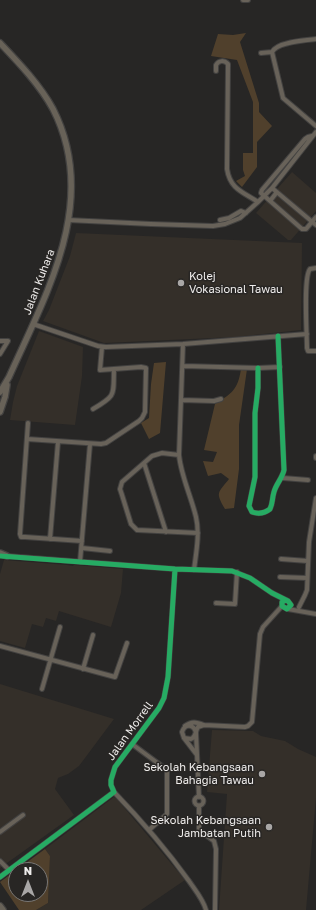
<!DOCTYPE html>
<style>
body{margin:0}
#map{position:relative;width:316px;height:910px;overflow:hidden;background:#272625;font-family:"Golos Text",sans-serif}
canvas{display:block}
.north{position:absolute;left:8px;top:862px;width:40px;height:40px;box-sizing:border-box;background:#282624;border:1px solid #787674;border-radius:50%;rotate:0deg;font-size:11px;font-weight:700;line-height:16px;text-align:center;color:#efedec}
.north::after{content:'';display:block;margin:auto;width:14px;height:18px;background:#a9a7a6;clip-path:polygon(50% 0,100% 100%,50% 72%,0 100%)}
</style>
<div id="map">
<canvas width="316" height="910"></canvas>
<div class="north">N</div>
</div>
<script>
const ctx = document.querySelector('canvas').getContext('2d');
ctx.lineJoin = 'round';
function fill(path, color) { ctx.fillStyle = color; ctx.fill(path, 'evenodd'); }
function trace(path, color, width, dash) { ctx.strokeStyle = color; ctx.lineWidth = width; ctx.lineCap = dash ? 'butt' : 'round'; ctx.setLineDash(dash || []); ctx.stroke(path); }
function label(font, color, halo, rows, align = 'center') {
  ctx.font = font + ' "Golos Text",sans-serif'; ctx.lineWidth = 3; ctx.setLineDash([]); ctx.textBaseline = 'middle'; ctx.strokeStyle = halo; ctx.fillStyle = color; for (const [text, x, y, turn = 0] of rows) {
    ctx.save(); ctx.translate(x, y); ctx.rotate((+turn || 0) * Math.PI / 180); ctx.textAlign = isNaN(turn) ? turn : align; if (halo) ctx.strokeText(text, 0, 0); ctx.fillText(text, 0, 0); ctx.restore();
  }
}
fill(new Path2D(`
 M292 172 316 193V211L291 240H288L256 213Z
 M76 233 302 243 301 330 235 337 104 343 43 321 49 310 70 256Z
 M39 331 83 347 82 376 75 425 10 420 13 402 17 386Z
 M4 560 67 565 73 566 74 565 123 569 121 593 111 627 59 611 56 621 46 618 43 627 32 624 25 648 0 641V574Z
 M0 684 114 719 79 766 68 774 58 778 55 789 74 815 0 868Z
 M212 730 253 731 261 736 285 741 298 749 316 757V798L306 910H219L227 794 207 792Z
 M114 797 117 799 185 880 141 910H36L48 903 50 856 45 849Z`), '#342f29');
fill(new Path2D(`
 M246 33 240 42 259 103V112L272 126 257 142V167L242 187 236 181 245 176 243 170V153H253V102L237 60 211 56 218 34 233 35Z
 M166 362 160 433 149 439 141 423 149 418 151 384 154 363Z
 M241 369H247L239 425V469L234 508 225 509C215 492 218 493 229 479L221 473 208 476 203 461 213 462 217 452 204 450 215 404C231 394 238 390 241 369Z
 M45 849 50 856 48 903 36 910H19L0 882ZM16 870H40V894H16Z`), '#50402c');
const minor = new Path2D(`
 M243 0H248
 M316 39C305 40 277 42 272 52L283 98 316 126
 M261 53 272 52
 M216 71V65C219 60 224 60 228 64L227 169C230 189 243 192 258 202
 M312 136 308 137 305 139 262 190 261 193 302 229H306L316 217
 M272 188 316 225
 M270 201 277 192
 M68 220 151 224 213 226 225 224 240 218 258 202 272 188 316 132
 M220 220 229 218 241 211 246 213
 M316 268 310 269C303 277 307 335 307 348L308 351H316
 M33 324 98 346 106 347 183 344 307 334
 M0 341H8
 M183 344 179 455C181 476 191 496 196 517 200 534 196 553 194 570
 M0 354 8 341
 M183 366 258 368 280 367
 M258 368V388L255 413V477L249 506 252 512C258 514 265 513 270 509 273 503 272 498 274 492 276 484 282 479 284 470L278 336
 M181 400 214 401 221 399
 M93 409C117 395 113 395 114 369
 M28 423 20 534 21 537H25L82 541
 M27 439 101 444 106 443 139 421 142 418 145 412 146 368 141 367 100 370 102 347
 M179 455 162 453 152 456 122 482 120 489 122 495 131 524 137 530 198 533
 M316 456V458
 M144 463 166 532
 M283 478 308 480
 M50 539 58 442
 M82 548 110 551
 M6 556 175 569 232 571 250 578 272 593 288 601 291 605 287 609 282 606V602L286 600
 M281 559 308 561
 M80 562 90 444
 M280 577 307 578
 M216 603 235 604 237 572
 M299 607 305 595 307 590 309 542 316 498
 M288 609 316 614
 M0 646 115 677 127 643
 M83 669 93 635
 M42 689 60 627
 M185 726C192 721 196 722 204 725L245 727 248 726 252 722 260 634 263 627 282 606
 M184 738 197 755
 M132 744 167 770V814L149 830
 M114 792C141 820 166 849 189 881 195 890 203 899 206 910
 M194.5 801a4.5 4.5 0 1 1 9 0a4.5 4.5 0 1 1-9 0Z
 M199 797 196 733C194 724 185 723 182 732L184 738 191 739C196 737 195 732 198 727L204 725
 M199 806V830L214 841 216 849 215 910
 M0 832 23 815
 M0 861 8 869
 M0 877 114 792 111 785V780L115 767 159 708 164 698 168 677 175 569`);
const major = new Path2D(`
 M0 43C19 63 40 85 53 109 100 201 46 294 9 377L0 392
 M0 412 5 397 7 385
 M0 553 7 556
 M0 906 3 910`);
trace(minor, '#434241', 6);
trace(major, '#434241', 8);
trace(minor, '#686259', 4);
trace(major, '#686258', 5.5);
trace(new Path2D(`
 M258 368V388L255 413V477L249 506 252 512C258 514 265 513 270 509 273 503 272 498 274 492 276 484 282 479 284 470L278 336
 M0 556 175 569 232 571 250 578 272 593 288 601 291 605 287 609 282 606V602L286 600
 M0 877 114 792 111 785V780L115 767 159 708 164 698 168 677 175 569`), '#26ab63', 5);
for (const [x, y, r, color] of [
 [181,283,4,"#a9a7a6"],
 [262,774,4,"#a9a7a6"],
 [269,827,4,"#a9a7a6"]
]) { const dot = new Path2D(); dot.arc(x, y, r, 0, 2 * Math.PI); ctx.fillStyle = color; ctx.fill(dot); trace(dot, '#282624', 1.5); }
label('11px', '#efedec', '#282624', [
 ["Kolej",189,277,"left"],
 ["Vokasional Tawau",189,290,"left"],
 ["Sekolah Kebangsaan",254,768],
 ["Bahagia Tawau",254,781],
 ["Sekolah Kebangsaan",261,821],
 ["Jambatan Putih",261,834]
], 'right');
label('11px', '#efedec', '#282624', [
 ["Jalan Kuhara",39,282,-69],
 ["Jalan Morrell",130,731,-54]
]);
</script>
